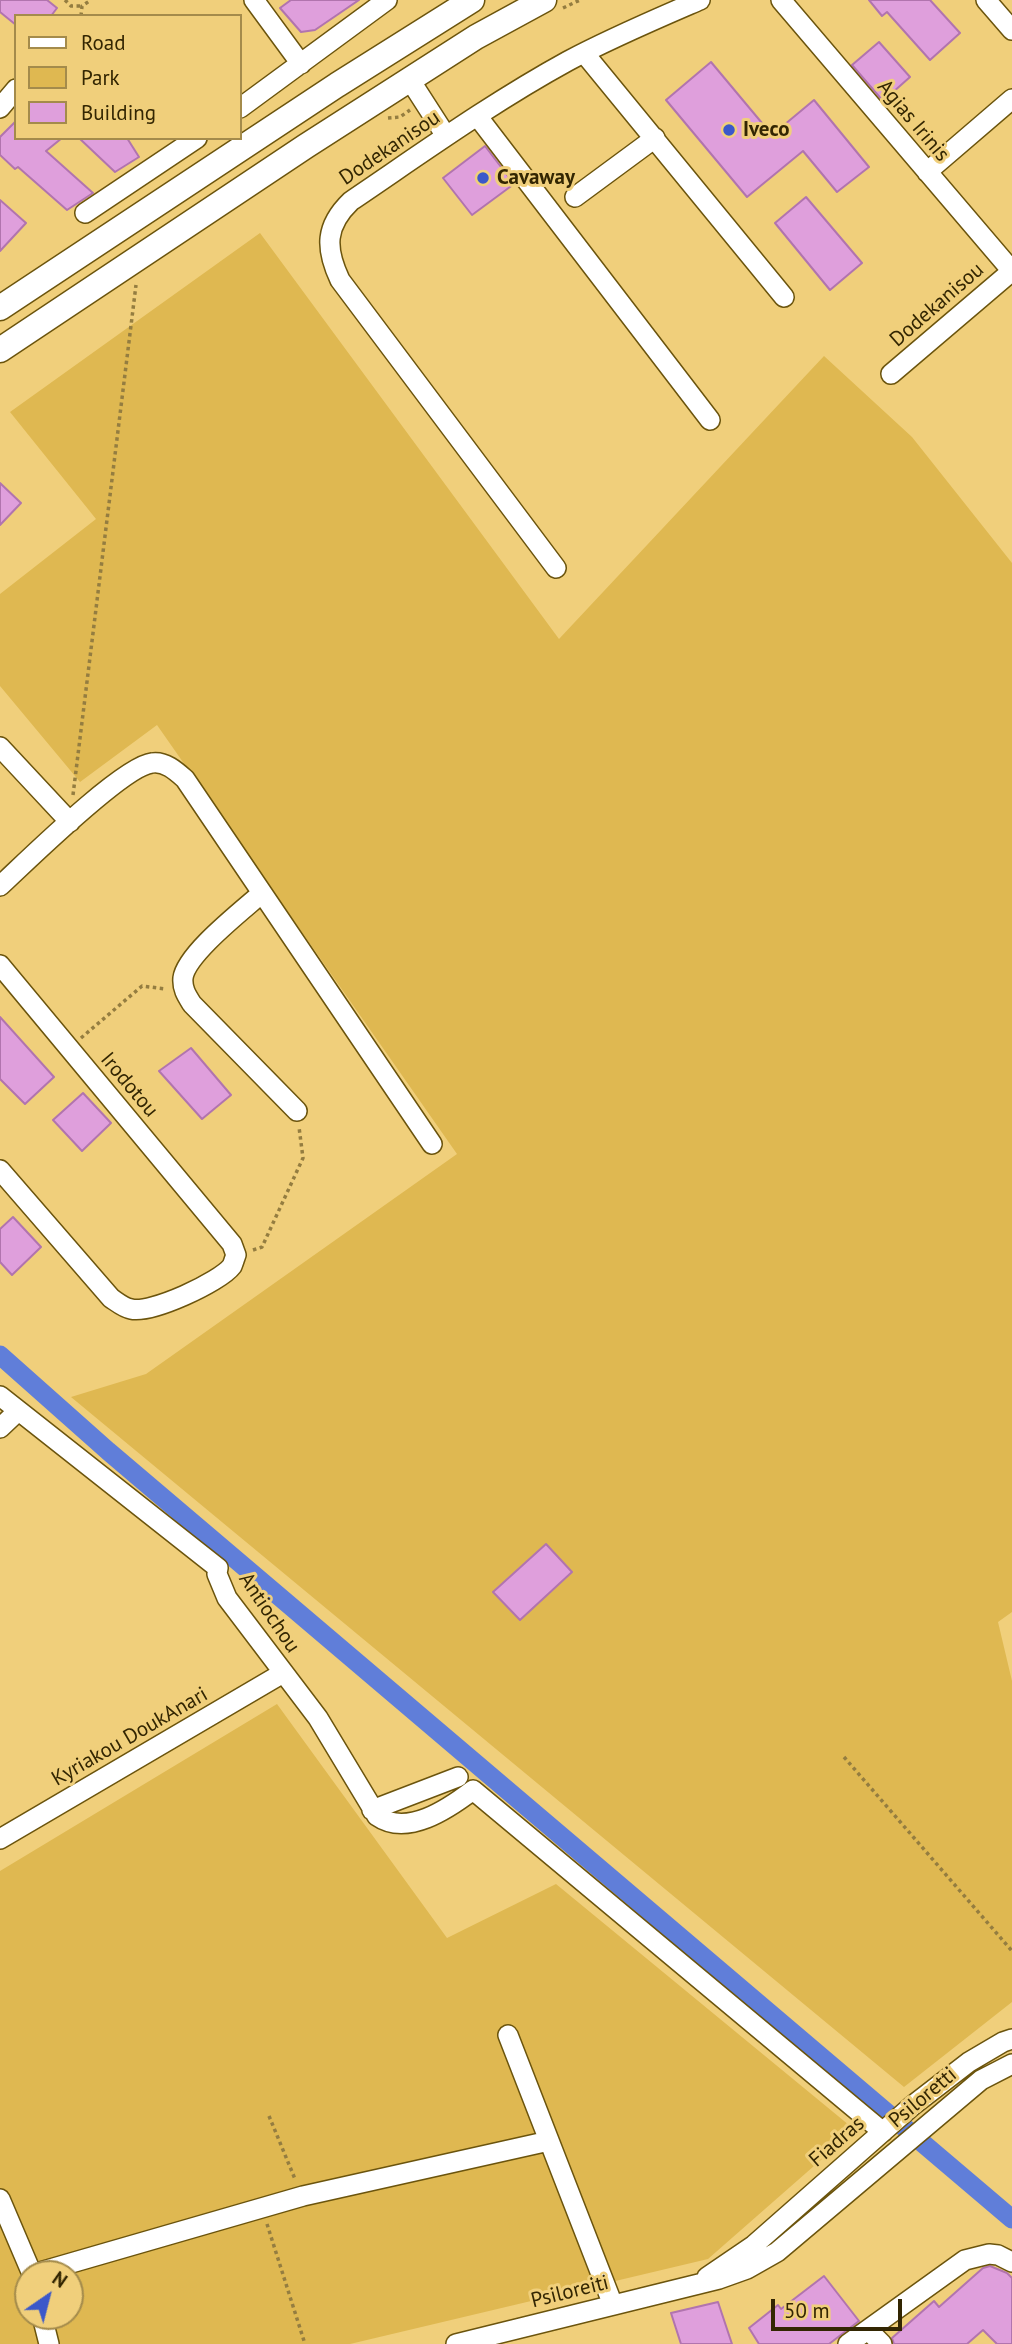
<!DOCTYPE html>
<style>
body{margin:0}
#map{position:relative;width:1012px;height:2344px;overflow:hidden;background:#f0cf7b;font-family:"PT Sans",sans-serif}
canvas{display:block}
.legend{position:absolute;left:14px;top:14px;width:228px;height:126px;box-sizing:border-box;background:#f0cf7b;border:2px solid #a48b4b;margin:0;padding:9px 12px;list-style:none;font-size:21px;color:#332602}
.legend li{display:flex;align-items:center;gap:14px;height:35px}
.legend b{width:35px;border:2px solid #a48b4b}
.north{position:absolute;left:14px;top:2260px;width:70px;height:70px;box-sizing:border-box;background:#f0cf7b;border:2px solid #a48b4b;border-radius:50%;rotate:35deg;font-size:19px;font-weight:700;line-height:28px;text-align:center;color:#332602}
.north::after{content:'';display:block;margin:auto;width:24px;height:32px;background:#3b58ca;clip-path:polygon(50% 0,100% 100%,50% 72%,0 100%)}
.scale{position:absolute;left:771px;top:2299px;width:131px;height:32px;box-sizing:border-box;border:4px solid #332602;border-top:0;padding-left:9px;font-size:21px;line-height:24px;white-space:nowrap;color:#332602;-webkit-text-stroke:5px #f0cf7b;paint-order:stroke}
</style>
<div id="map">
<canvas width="1012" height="2344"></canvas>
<ul class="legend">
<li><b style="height:9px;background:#fff"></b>Road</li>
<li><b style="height:19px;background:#dfb851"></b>Park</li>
<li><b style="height:19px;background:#df9fdc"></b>Building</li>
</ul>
<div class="north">N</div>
<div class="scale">50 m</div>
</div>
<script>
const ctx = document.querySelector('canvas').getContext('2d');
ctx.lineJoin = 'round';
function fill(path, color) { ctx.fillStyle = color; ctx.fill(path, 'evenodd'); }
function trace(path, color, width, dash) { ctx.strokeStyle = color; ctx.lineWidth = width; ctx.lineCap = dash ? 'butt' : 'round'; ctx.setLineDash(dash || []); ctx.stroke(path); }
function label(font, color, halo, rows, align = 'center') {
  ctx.font = font + ' "PT Sans",sans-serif'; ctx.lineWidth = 6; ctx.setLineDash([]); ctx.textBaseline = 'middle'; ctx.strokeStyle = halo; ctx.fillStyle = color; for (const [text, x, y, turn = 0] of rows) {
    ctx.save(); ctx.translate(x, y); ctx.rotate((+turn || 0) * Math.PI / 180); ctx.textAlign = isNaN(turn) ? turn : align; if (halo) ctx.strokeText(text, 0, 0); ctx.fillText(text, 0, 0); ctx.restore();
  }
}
fill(new Path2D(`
 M260 233 559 639 824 356 912 437 1012 563V1612L998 1622 1012 1681V2002L904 2087 71 1397 146 1374 457 1154 157 725 80 782 0 686V594L96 519 10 412Z
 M277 1704 447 1938 556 1884 855 2130 708 2259 350 2344H0V1871ZM28 2274H70V2316H28Z`), '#dfb851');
trace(new Path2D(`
 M0 1355 108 1451 1012 2219`), '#607ed9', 19);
const building = new Path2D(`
 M0 0H47L57 8 51 16H16V25L0 12Z
 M291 0H359L315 30 301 32 280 8Z
 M869 0H930L960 33 930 60 887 12 882 16Z
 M879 42 910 77 883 101 852 65Z
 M711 62 772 135 814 100 869 167 837 192 803 151 747 197 666 100Z
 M16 121V138H62L46 151 93 193 67 210 18 167 15 169 0 155V137Z
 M79 138H127L139 157 115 172Z
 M485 146 514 184 472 215 443 178Z
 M806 197 862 263 830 290 775 223Z
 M0 200 26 223 0 251Z
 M0 483 21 503 0 525Z
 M0 1017 54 1077 25 1104 0 1079Z
 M191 1048 231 1095 202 1119 159 1071Z
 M83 1093 111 1123 82 1151 53 1120Z
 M13 1217 41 1247 12 1275 0 1262V1229Z
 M546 1544 572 1572 520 1620 493 1592Z
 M990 2266 1007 2273 1012 2278V2344H997L983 2330 967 2344H894L892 2338 934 2301 939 2307 983 2268Z
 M824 2276 859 2321 829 2344H759L749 2328 778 2305 781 2309Z
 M718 2302 732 2344H681L671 2313Z`);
fill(building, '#df9fdc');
trace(building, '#b174ae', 2);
const minor = new Path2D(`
 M254 0 301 64
 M781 0 1012 271
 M986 0 1012 30
 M584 53 784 297
 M410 80 446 136
 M0 108 16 89
 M240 108 387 0
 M478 117 710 420
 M927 172 1012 99
 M575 197 655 138
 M85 213 197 138
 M891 374 1012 271
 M556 568 340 280C325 248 325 226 351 201 422 153 493 102 568 61 611 38 656 19 700 0
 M0 747 70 822
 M0 886C26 862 123 766 152 763 165 761 176 771 185 779L432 1144
 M262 893C243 910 186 954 183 978 182 989 187 996 192 1004L297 1111
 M0 965 232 1244 236 1255C235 1257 233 1264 232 1266 220 1282 151 1314 131 1309 124 1308 117 1302 111 1298L0 1170
 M0 1396 218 1568 217 1574 227 1598 318 1718 377 1816C407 1837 448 1809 473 1790L883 2132
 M0 1428 18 1411
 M372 1810 458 1777
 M0 1839 283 1673
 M508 2035 613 2305
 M0 2199 32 2274
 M33 2274 303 2196 549 2141
 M707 2277 754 2245 912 2106 969 2062 1003 2042 1012 2039
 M42 2316 49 2344
 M868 2330 882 2344
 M456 2344 719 2279 747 2269 777 2252 981 2080 1012 2064
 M848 2344 965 2260 989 2254 998 2255 1012 2262`);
const major = new Path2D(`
 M0 308 337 85 472 0
 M0 350 306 146 476 37 544 0`);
trace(minor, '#6b540d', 22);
trace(major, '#6b540d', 27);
trace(new Path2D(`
 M65 0 71 6H82
 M563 8 580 0
 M81 16 82 6 91 0
 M388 118 400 117 410 110
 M73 795 136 285
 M81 1038 142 986 166 989
 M253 1250 262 1247 303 1158 299 1127
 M844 1757 1012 1951
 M269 2116 295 2179
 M267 2224 305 2344`), '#947d40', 3.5, [3.5, 3.5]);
trace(minor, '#fff', 19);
trace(major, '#fff', 24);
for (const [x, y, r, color] of [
 [729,130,7,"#3b58ca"],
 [483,178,7,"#3b58ca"]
]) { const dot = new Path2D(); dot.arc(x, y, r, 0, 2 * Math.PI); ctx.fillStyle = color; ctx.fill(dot); trace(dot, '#f0cf7b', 2.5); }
label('21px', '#332602', '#f0cf7b', [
 ["Agias Irinis",913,121,50],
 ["Dodekanisou",390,148,-34],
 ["Dodekanisou",937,305,-41],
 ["Irodotou",129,1085,50],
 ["Antiochou",269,1613,56],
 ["Kyriakou DoukAnari",130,1737,-30],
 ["Psiloretti",923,2098,-40],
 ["Fiadras",837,2142,-41],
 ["Psiloreiti",570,2292,-14]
]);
label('bold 21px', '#332602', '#f0cf7b', [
 ["Iveco",743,130],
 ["Cavaway",497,178]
], 'left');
</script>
